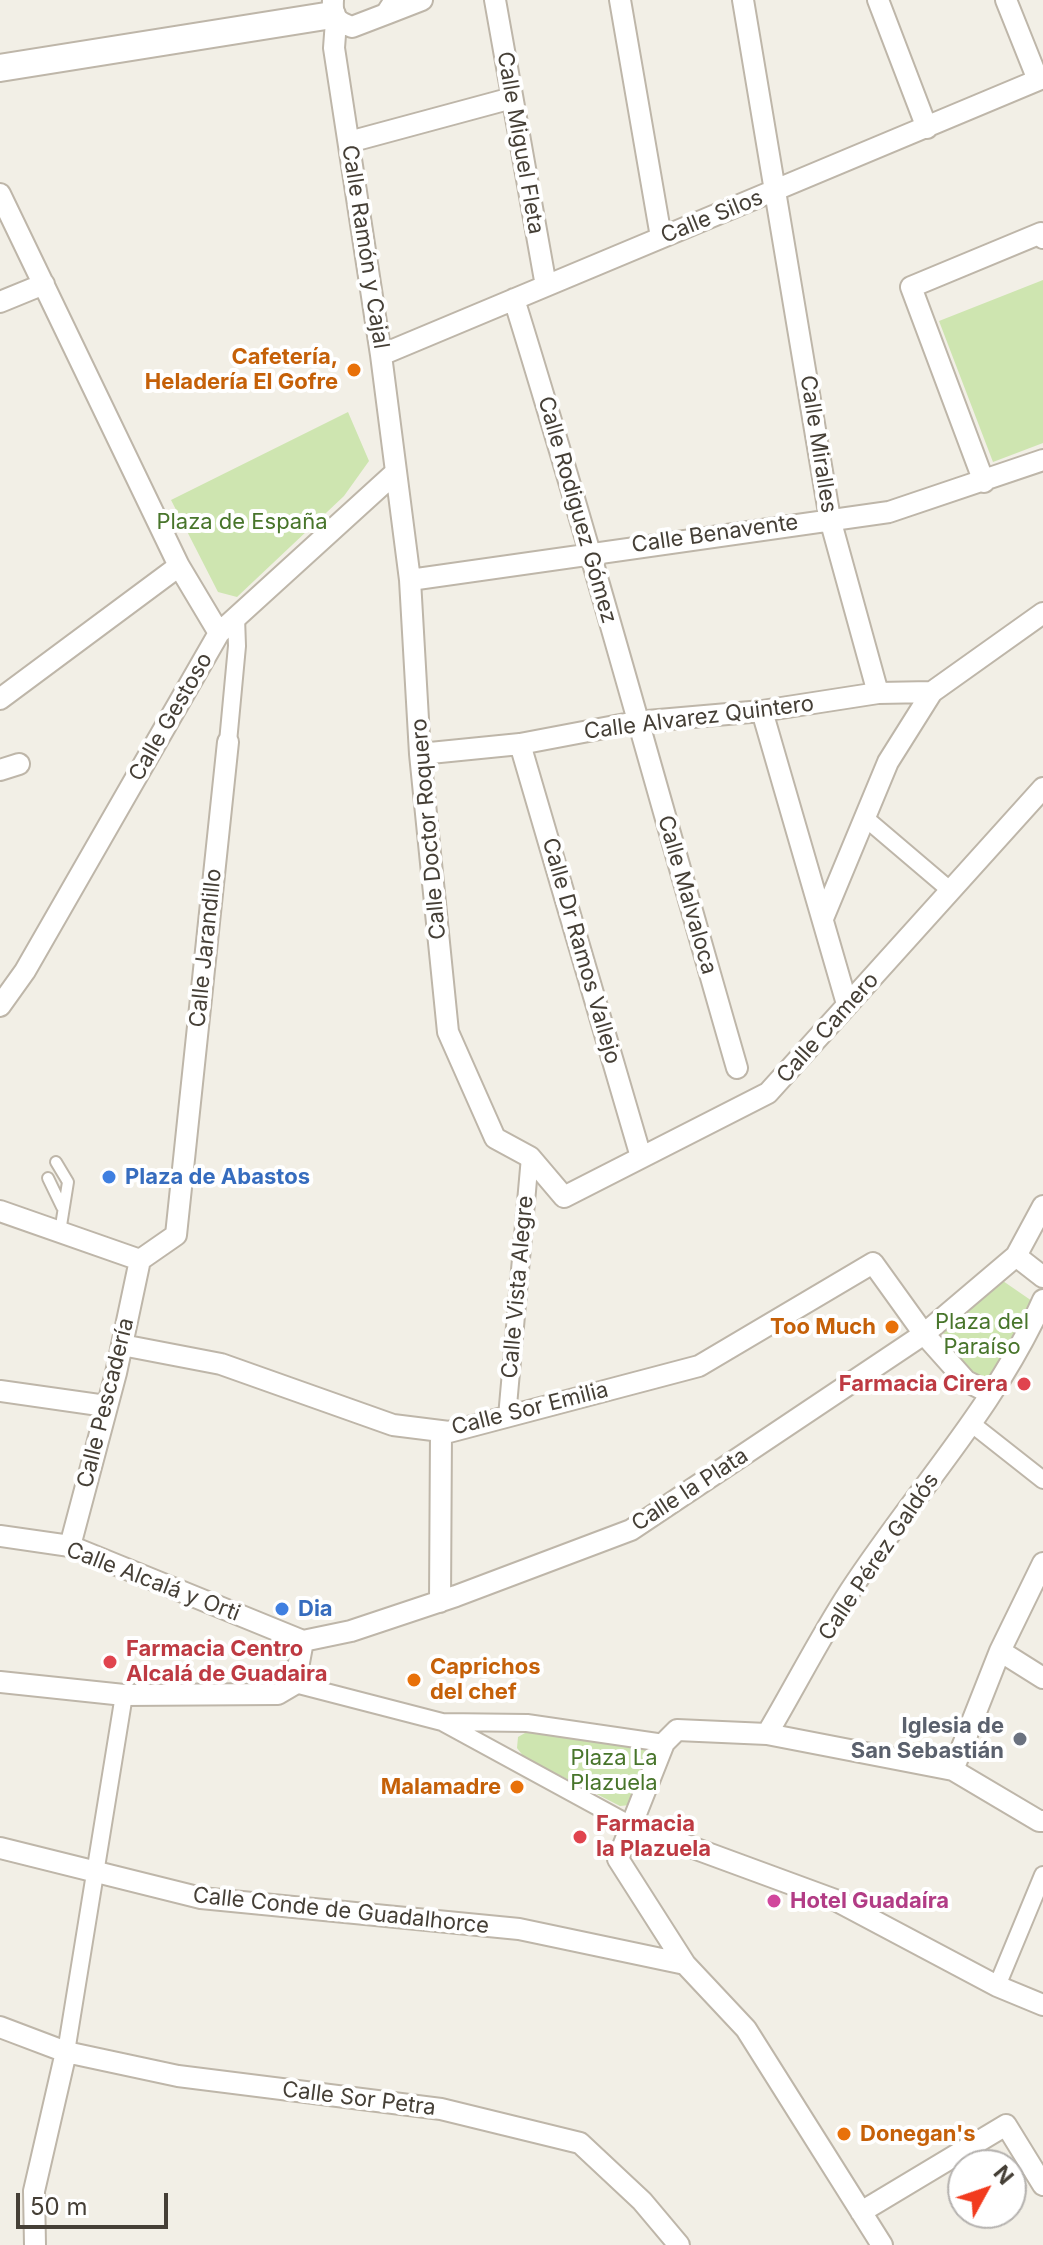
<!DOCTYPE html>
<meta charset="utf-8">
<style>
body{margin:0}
#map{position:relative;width:1043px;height:2245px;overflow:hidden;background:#f2efe6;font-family:Inter,sans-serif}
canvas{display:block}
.north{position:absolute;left:947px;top:2149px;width:80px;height:80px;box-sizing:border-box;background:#fff;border:2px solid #b5b2af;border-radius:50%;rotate:50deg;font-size:22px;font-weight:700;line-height:32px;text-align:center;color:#453f36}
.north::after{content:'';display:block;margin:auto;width:28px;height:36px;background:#f23b1e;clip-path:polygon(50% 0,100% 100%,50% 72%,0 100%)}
.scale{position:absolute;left:16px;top:2193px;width:152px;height:36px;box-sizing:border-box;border:4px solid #453f36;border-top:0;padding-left:10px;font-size:24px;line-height:28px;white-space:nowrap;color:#453f36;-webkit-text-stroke:6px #fff;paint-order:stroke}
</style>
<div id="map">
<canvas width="1043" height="2245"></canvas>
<div class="north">N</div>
<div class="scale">50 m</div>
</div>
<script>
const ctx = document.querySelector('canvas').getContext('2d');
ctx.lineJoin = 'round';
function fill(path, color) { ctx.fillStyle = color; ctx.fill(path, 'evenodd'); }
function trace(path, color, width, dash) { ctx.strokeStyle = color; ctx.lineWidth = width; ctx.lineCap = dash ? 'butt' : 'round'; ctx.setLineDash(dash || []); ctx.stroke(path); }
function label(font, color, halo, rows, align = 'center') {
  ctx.font = font + ' Inter,sans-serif'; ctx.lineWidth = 8; ctx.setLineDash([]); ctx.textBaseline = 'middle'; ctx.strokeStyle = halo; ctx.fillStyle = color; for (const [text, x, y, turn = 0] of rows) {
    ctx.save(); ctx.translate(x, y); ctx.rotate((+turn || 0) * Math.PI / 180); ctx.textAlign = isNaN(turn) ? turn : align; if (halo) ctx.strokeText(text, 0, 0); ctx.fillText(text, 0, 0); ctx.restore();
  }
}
fill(new Path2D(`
 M1043 280V443L993 462 939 321Z
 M348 412 369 461 344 496 237 597 218 592 171 500Z
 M1003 1281 1032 1301 996 1377 984 1381 974 1380 944 1341 943 1329 992 1282Z
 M532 1729 647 1746 653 1757 630 1805 620 1806 524 1757 517 1748 518 1737Z`), '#cee5b0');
const service = new Path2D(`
 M56 1162 68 1182 60 1232
 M48 1178 62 1207`);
const pedestrian = new Path2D(`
 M228 742 237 646 236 617
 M864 817 951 891
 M507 1417 530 1157
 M972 1424 1043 1480
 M295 1684 442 1722
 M631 1825 442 1722 527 1723 664 1743
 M997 1986 1043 1875
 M66 2052 124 1695`);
const minor = new Path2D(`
 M333 0C332 18 336 21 352 27L386 14 395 0
 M495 0 546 286
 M620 0 661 237
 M743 0 830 519 878 693
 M878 0 927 128
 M1006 0 1038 80
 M386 14 422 0
 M336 21 334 48 381 355 410 580 420 754 448 1032 495 1138 530 1157 564 1197 768 1093 1043 788
 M349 142 512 98
 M0 194 179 566 219 633
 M514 299C593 554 663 812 737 1068
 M0 302 44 284
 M381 355 1043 78
 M984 482 911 287 1041 233 1043 238
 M410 580 889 512 1043 460
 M0 699 179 566
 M762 711 847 1004
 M520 744 641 1157
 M420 754 520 744 636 722 762 711 878 693 932 692
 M0 770 19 764
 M824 916 888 762 932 692 1043 613
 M0 1006 25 971 219 633 396 472
 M0 1211 140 1260
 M1016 1256 1043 1206
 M140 1260 176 1235 228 742
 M0 1391 106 1406
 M990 1393 966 1381 924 1334 1016 1256 1043 1277
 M0 1536 70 1546 303 1641 351 1631 456 1596 631 1530 924 1334 873 1263 699 1366 449 1432 393 1425 221 1364 122 1345
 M70 1546 116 1373 140 1260
 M440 1602 441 1431
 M1000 1651 1043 1678
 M0 1682 124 1695 278 1694 295 1684 303 1641
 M767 1734C795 1687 820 1637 850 1591 914 1493 995 1408 1043 1300
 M953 1770 1000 1651 1043 1563
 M631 1825 835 1900 997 1986 1043 2005
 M0 1848 201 1898 519 1929 685 1964
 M0 2027 66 2052 178 2076 441 2109 580 2143 642 2201 679 2245
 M861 2212 1006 2125 1043 2185
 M35 2245 34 2191 66 2052
 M882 2245 746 2029 685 1964 618 1859 664 1743 677 1730 767 1734 953 1770 1039 1821H1043`);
const tertiary = new Path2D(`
 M0 68 332 15`);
trace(service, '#beb6a9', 14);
trace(pedestrian, '#beb6a9', 20);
trace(minor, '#beb6a9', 24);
trace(tertiary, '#beb6a9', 30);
trace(service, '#fff', 10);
trace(pedestrian, '#fff', 16);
trace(minor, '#fff', 20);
trace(tertiary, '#fff', 26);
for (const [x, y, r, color] of [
 [354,370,8,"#e8710a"],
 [109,1177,8,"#3f7fe0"],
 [892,1327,8,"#e8710a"],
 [1024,1384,8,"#e0444e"],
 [282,1609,8,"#3f7fe0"],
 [110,1662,8,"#e0444e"],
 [414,1680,8,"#e8710a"],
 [1020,1739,8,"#6b7280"],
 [517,1787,8,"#e8710a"],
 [580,1837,8,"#e0444e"],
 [774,1901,8,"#d1479c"],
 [844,2134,8,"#e8710a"]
]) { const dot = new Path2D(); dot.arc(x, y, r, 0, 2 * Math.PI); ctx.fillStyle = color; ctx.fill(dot); trace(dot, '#fff', 3); }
label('22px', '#453f36', '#fff', [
 ["Calle Miguel Fleta",520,143,80],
 ["Calle Silos",712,217,-22],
 ["Calle Ramón y Cajal",365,247,81],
 ["Calle Miralles",818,444,81],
 ["Calle Rodiguez Gómez",577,510,74],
 ["Calle Benavente",715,534,-8],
 ["Calle Gestoso",171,717,-60],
 ["Calle Alvarez Quintero",699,718,-7],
 ["Calle Doctor Roquero",429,829,-95],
 ["Calle Malvaloca",687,895,74],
 ["Calle Jarandillo",206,948,-84],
 ["Calle Dr Ramos Vallejo",581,951,74],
 ["Calle Camero",828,1028,-48],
 ["Calle Vista Alegre",518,1287,-85],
 ["Calle Pescadería",106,1403,-76],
 ["Calle Sor Emilia",530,1409,-14],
 ["Calle la Plata",690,1490,-33],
 ["Calle Pérez Galdós",879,1557,-56],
 ["Calle Alcalá y Orti",153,1582,21],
 ["Calle Conde de Guadalhorce",341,1911,6],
 ["Calle Sor Petra",359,2099,7]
]);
label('bold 22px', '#c56008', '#fff', [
 ["Cafetería,",338,357],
 ["Heladería El Gofre",338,382],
 ["Too Much",876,1327],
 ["Caprichos",430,1667,"left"],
 ["del chef",430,1692,"left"],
 ["Malamadre",501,1787],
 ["Donegan's",860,2134,"left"]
], 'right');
label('22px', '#48752b', '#fff', [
 ["Plaza de España",242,522],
 ["Plaza del",982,1322],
 ["Paraíso",982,1347],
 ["Plaza La",614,1758],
 ["Plazuela",614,1783]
]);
label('bold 22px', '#366cbe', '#fff', [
 ["Plaza de Abastos",125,1177],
 ["Dia",298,1609]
], 'left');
label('bold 22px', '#be3a42', '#fff', [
 ["Farmacia Cirera",1008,1384,"right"],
 ["Farmacia Centro",126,1649],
 ["Alcalá de Guadaira",126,1674],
 ["Farmacia",596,1824],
 ["la Plazuela",596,1849]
], 'left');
label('bold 22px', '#5b616d', '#fff', [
 ["Iglesia de",1004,1726],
 ["San Sebastián",1004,1751]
], 'right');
label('bold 22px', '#b23c85', '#fff', [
 ["Hotel Guadaíra",790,1901]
], 'left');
</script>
